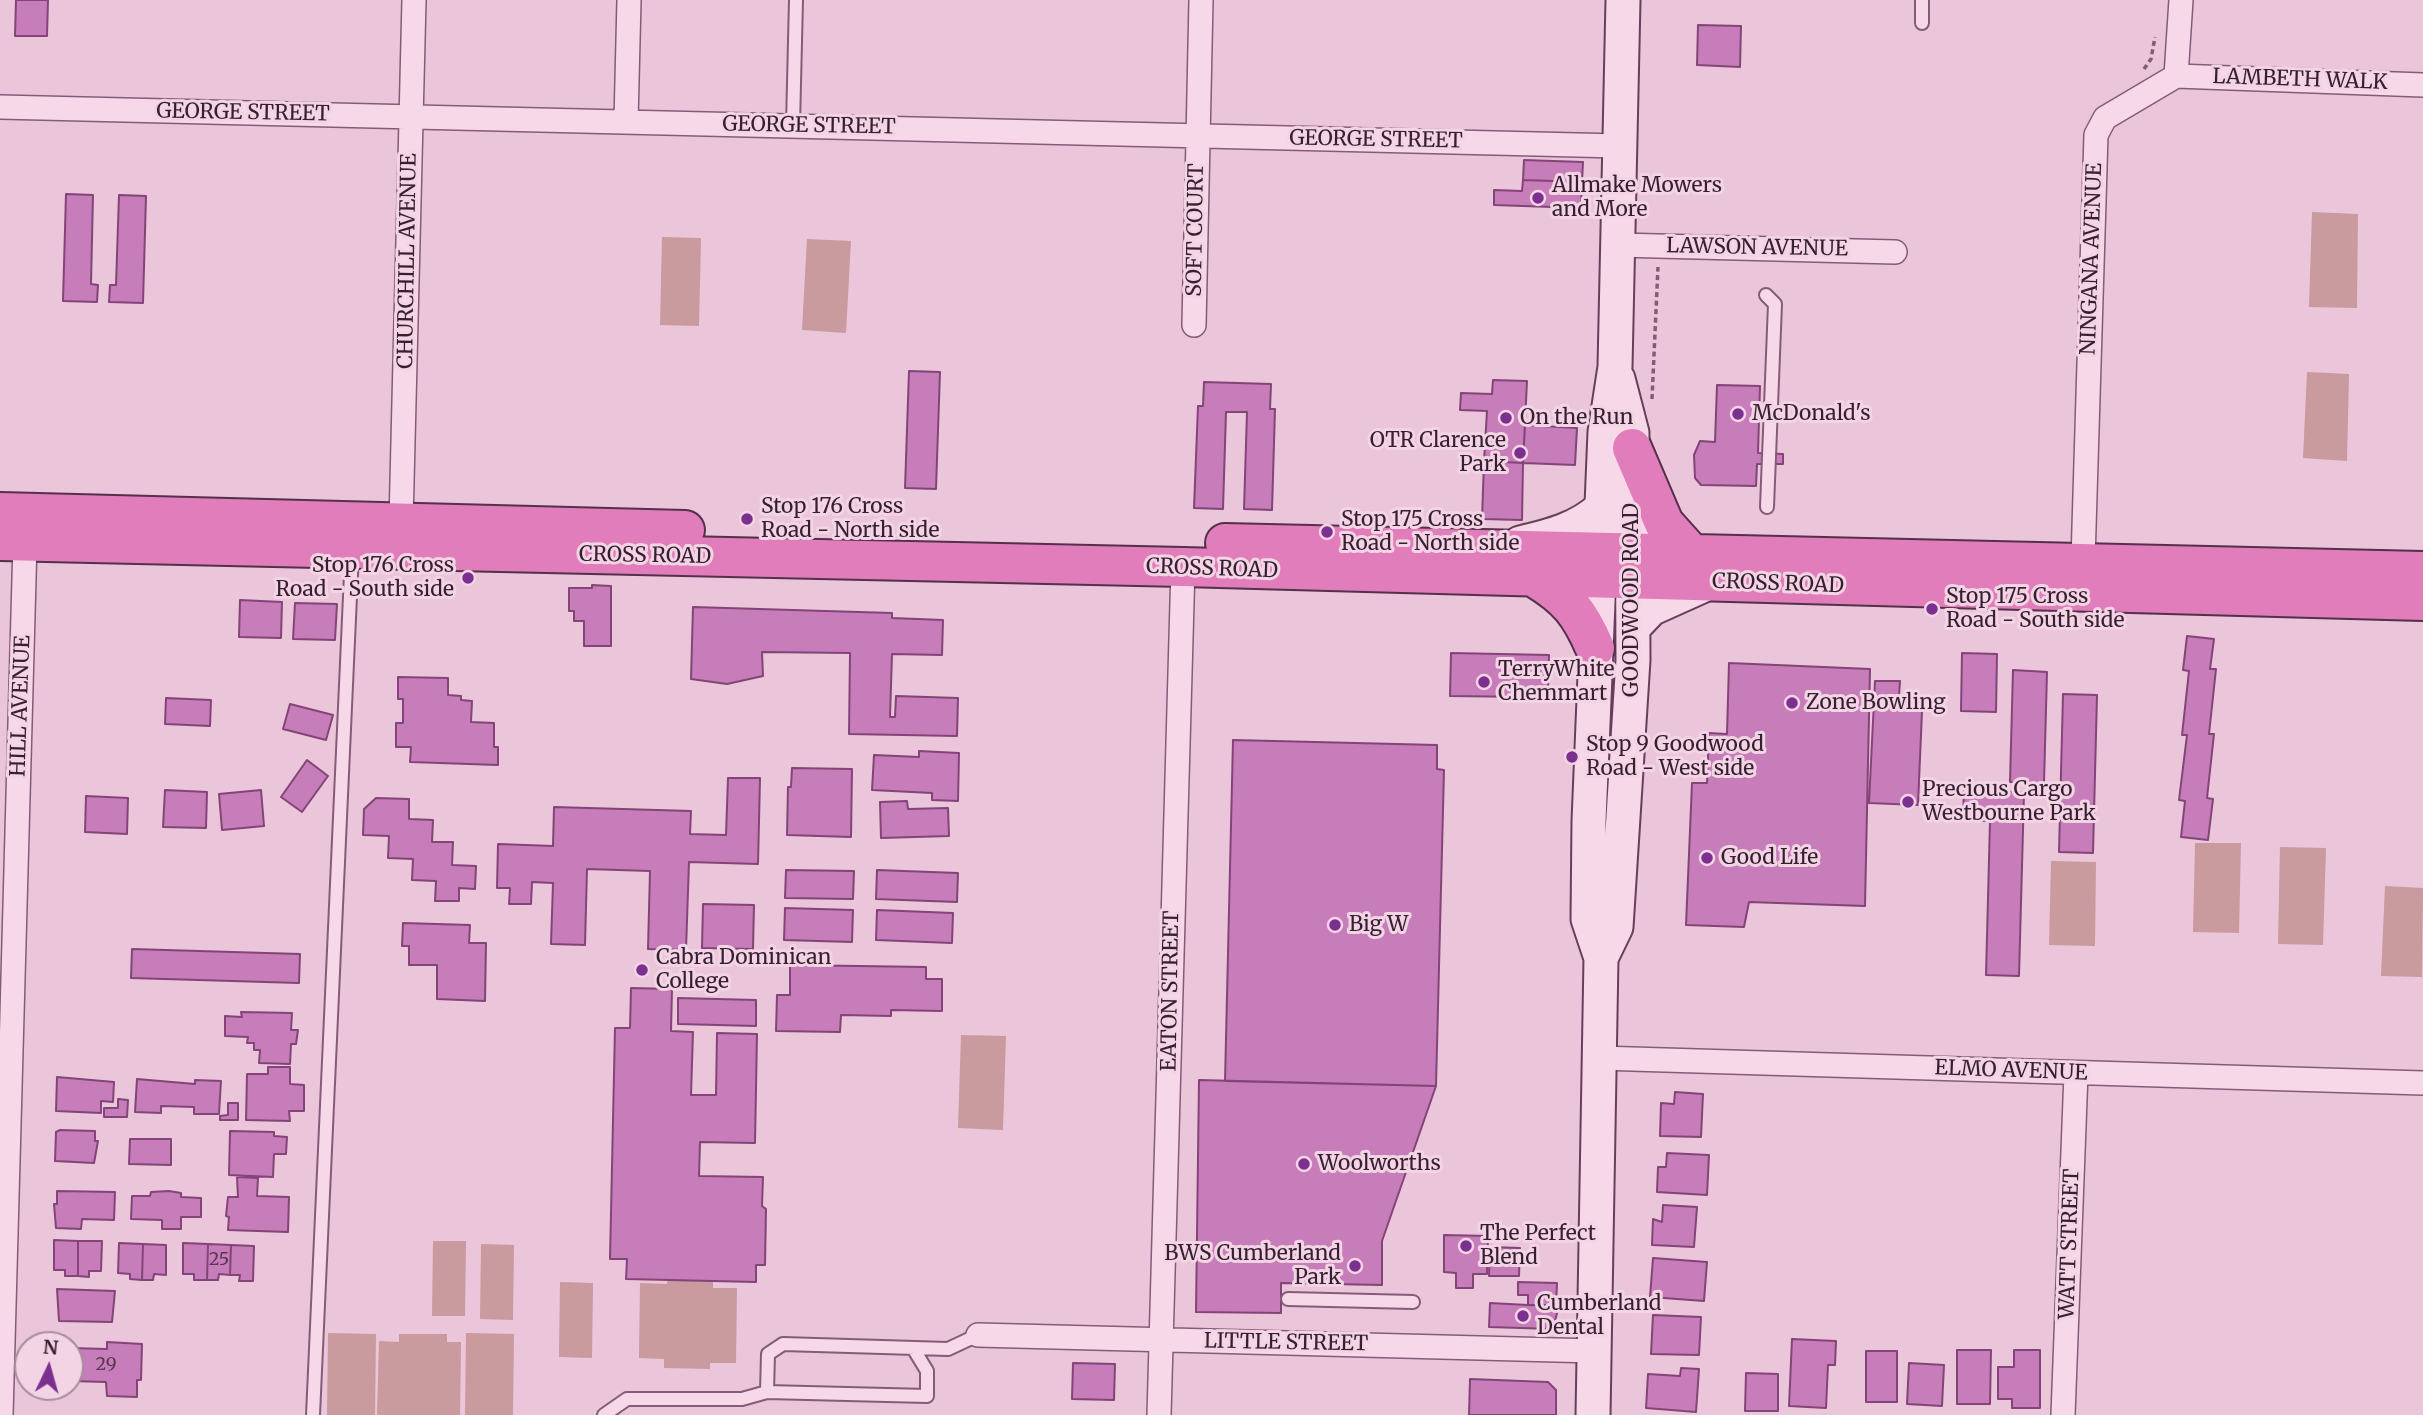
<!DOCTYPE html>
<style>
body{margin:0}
#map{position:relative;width:2423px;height:1415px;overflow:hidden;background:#ebc5d9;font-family:Merriweather,serif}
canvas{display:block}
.north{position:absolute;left:14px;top:1331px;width:70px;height:70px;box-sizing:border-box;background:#f3d4e4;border:2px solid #a78c9c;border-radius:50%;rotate:5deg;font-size:19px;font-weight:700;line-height:28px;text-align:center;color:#361f30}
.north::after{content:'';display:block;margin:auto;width:24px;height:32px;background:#7b3090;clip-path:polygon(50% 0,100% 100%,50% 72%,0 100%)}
</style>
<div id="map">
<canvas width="2423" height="1415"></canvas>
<div class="north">N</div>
</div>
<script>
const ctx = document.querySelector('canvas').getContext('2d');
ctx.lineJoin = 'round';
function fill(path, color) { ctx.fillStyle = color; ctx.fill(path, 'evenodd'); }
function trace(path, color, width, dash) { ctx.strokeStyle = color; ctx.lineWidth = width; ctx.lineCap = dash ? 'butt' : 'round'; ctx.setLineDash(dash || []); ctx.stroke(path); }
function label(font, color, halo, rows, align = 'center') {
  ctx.font = font + ' Merriweather,serif'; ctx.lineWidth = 6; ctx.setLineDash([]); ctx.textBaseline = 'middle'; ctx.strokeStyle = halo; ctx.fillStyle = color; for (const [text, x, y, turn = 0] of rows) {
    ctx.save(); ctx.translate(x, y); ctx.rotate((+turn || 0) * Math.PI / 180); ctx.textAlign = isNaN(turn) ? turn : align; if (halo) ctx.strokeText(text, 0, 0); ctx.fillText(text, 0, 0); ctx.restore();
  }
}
fill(new Path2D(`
 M2312 212 2358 214 2357 308 2309 307Z
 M662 237 701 238 699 326 660 325Z
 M807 239 851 241 846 333 802 330Z
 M2307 372 2349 374 2347 461 2303 458Z
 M2195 843H2241L2239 933 2193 932Z
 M2280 847 2326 848 2323 945 2278 944Z
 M2051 861 2096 862 2095 946 2049 945Z
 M2385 886 2423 888 2422 977 2381 976Z
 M961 1035 1006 1036 1003 1130 958 1128Z
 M433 1241H466L465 1316H432Z
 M481 1244 514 1245 513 1320 480 1319Z
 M667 1276 713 1278V1288H737L736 1363H710V1369L664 1368V1359L639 1358 640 1283 667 1284Z
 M560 1282 593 1283 592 1358 559 1357Z
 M328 1333 376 1334 375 1415H327Z
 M466 1333 514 1334 513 1415H465Z
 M399 1334H447V1342H461L460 1415H377L379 1341 399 1342Z`), '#c99a9e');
const building = new Path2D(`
 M16 0H48L47 36H15Z
 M1698 25 1741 26 1740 67 1697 65Z
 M1524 160 1583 162 1582 182 1523 180Z
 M1523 180 1582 182 1581 208 1494 205V190L1522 191Z
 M66 194 93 195 91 284 98 285 97 302 63 301Z
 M119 195 146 196 143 303 109 302 110 285H116Z
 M909 371 940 372 936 489 905 488Z
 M1493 380 1527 381 1523 463 1484 461 1487 411 1460 410 1461 393 1492 394Z
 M1204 382 1271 384 1270 409H1275L1272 510 1244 509 1247 412H1226L1223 509 1194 508 1198 406H1203Z
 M1717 385 1760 386 1758 453 1783 454V464H1757L1756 486 1701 485 1695 478 1694 455 1700 441 1715 442Z
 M1525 425 1577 428 1575 465 1523 463Z
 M1484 461 1523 463 1522 520 1482 519Z
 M592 585 611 586V646H584V621H574V611H569V588H592Z
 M240 600 282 602 281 638 239 637Z
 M295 603 337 604 335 640 293 639Z
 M693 607 892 613V618L943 620 942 655 892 654 890 717H895L896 696 958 698 957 736 849 734 850 653 762 652 763 676 727 684 691 679Z
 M2187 636 2214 639 2210 669H2216L2209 734H2214L2207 798 2213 799 2208 840 2181 837 2185 801 2179 800 2187 735H2182L2189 671 2183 670Z
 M1451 653 1549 655 1548 689H1529V697L1450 696Z
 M1962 653 1997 654 1996 712 1961 711Z
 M1729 663 1870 669 1865 906 1749 902 1744 927 1686 925 1692 783H1707L1709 733 1727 734Z
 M2013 670 2047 672 2044 783 2010 782Z
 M398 677 448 678V695L461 696V700L472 701 471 722 494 723V747H498V765L410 762 411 747H396V723H403V699H398Z
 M1875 681H1900L1898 710 1922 711 1918 805 1869 803Z
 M2063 694 2097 695 2093 853 2059 852Z
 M166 698 211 700 210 726 165 724Z
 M290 704 333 715 326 740 283 729Z
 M1233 740 1437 745V769L1444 770 1436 1086 1225 1081Z
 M919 751 959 753 958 801 932 800V793L872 790 874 755 919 757Z
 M307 760 328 776 302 812 281 797Z
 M792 768 852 769 851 837 787 835 788 787H791Z
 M728 778H760L758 864 689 862 686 950 648 949 650 871 587 869 585 945 551 944 553 883 532 882 531 904H509L510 888H497L498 844 553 846 554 807 691 811 690 834 726 835Z
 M1964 787 2024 793 2019 976 1986 975 1990 821 1963 820Z
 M165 790 207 792 206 828 163 827Z
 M261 790 264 826 222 830 219 794Z
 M86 796 128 798 127 834 85 832Z
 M376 798 409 799V819L433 820 432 842H453L452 865 476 866 475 889 459 888V901H435L436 881 412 880 413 859 388 858 389 836 363 835 364 809Z
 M907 801 908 809 948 808 949 836 881 838 880 802Z
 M786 870 854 871 853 899 785 898Z
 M877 870 958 873 957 902 876 899Z
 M703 904 754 905 753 949 702 948Z
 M785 908 853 910 852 942 784 940Z
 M877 910 953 913 952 943 876 940Z
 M403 923 470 925 469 943H486L485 1001 437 999V965H409V946H402Z
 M132 949 300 954 299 983 131 978Z
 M790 965 926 967V979H942V1011L891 1010V1016L841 1015 840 1032 776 1031 777 995H790Z
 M631 988 672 989 671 1031 693 1032 691 1095H716L717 1033 757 1034 755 1143 700 1142 699 1176 763 1177 762 1206 766 1209 765 1265H756V1282L626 1279 627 1259H610L615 1028H630Z
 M678 998 756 1000V1026L678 1024Z
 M241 1012 292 1013 291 1030H298L296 1044H291L290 1064 259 1063 260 1050H254V1043H247L248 1037 225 1036V1016L242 1017Z
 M268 1067H290V1084L304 1085V1111H289L290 1121 246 1120 247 1074H268Z
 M57 1077 114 1082 113 1102 101 1101V1113L56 1111Z
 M137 1079 195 1084V1080L221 1081 219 1114H194V1107L161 1106V1113L135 1112Z
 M1199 1080 1436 1086 1382 1241V1285L1281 1283V1313L1196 1312Z
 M1675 1092 1703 1094 1701 1137 1660 1136 1661 1103 1674 1104Z
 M118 1099 128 1100 127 1117H104V1108H118Z
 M228 1103H238V1120H220V1116L228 1115Z
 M60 1130 95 1131V1141H98L94 1163 55 1161 56 1132Z
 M230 1131 274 1132V1136L287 1137 286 1154H274L273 1177 229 1175Z
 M130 1139H171V1165L129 1164Z
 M1667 1153 1709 1155 1707 1195 1657 1192 1658 1167H1666Z
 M237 1177 258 1178 257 1196 289 1197 288 1232 228 1230 229 1217 226 1216 228 1197H238Z
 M57 1191 115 1192 114 1220 82 1219 81 1229 56 1228 54 1204H57Z
 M169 1191 181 1193V1197L201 1198V1217H181V1229H162V1220L131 1219 132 1196H150L151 1192Z
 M1663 1205 1697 1207 1694 1247 1652 1245 1653 1219 1662 1222Z
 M1444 1235 1488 1236 1487 1274H1473V1288H1456V1273L1444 1272Z
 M54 1240 78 1241V1276H65V1270H54Z
 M78 1241H102L101 1271H89V1277L78 1276Z
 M119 1243 143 1244 142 1280 130 1279V1274L118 1273Z
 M183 1243 208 1244 207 1280H194V1274H183Z
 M143 1244 166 1245V1275L154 1274 153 1280H142Z
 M208 1244 231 1245 230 1275 219 1274 218 1280H207Z
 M231 1245 254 1246 253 1281H239L240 1275H230Z
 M1490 1247 1520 1248 1519 1276H1489Z
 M1653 1258 1707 1262 1704 1301 1650 1297Z
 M1518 1282 1557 1283 1556 1306 1528 1305V1295H1518Z
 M57 1289 115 1291 112 1322 59 1321Z
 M1490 1303 1528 1305H1559L1553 1329 1489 1327Z
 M1653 1315 1701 1317 1699 1355 1651 1354Z
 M1792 1339 1836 1341 1835 1365H1828L1826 1408 1789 1406Z
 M107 1342 142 1344 141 1380H137V1397L107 1396 106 1382 70 1381V1348L107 1349Z
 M1957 1350H1991L1990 1404H1957Z
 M2014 1350H2040V1408H2012V1399H1998V1367H2014Z
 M1866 1351H1897V1402H1866Z
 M1073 1363 1115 1364 1114 1400 1072 1399Z
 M1909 1363 1944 1365 1942 1406 1907 1404Z
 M1681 1368 1699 1369 1696 1412 1646 1408 1648 1374 1680 1376Z
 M1746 1373 1778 1374V1411H1745Z
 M1470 1379 1548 1382 1556 1390V1415H1469Z`);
fill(building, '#c77db9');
trace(building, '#834478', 2);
const service = new Path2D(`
 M1922 23V0
 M793 125 796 0
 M1766 295 1775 304 1767 507
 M1288 1299 1413 1302
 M767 1392 927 1396V1371L913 1348
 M313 1415 352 552
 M604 1415 627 1399H742L767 1392 768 1354 783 1344 948 1349 978 1335`);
const minor = new Path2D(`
 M2176 76 2423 85
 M0 107 1619 146
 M626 121 629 0
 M1618 245 1895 252
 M1194 325 1201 0
 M401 522 414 0
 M2083 560 2096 135 2105 118 2176 76 2181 0
 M1599 1058 2423 1083
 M978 1335 1595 1351
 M1 1415 25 542
 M1159 1415 1183 567
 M2063 1415 2076 1073`);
const secondary = new Path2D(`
 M1520 543C1550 536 1579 529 1602 507
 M1633 628 1651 609 1711 582
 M1601 958 1616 927 1633 660 1632 433 1618 379
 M1593 1415 1601 958 1588 919 1589 821 1605 432 1615 367 1623 0`);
const trunk = new Path2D(`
 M1632 448 1664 523 1690 552
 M0 512 685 530
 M0 541 1183 567 2423 601
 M1225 543 2423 571
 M1535 578C1568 598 1580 613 1595 648`);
trace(service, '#855c78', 16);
trace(minor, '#855c78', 26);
trace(secondary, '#673f5c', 37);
trace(trunk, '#53304b', 42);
trace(new Path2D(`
 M2144 69 2151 59 2155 37
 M1652 399 1658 267`), '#855c78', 3.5, [5, 3.5]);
trace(service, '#f7d8e8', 12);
trace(minor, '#f7d8e8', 23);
trace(secondary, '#f7d8e8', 33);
trace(trunk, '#e07dba', 38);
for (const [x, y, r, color] of [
 [1538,198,7,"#7b3090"],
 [1738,414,7,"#7b3090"],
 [1506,418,7,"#7b3090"],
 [1520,453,7,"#7b3090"],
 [747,519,7,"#7b3090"],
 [1327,532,7,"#7b3090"],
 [468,578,7,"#7b3090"],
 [1932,609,7,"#7b3090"],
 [1484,682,7,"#7b3090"],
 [1792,703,7,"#7b3090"],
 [1572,757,7,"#7b3090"],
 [1908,802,7,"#7b3090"],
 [1707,858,7,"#7b3090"],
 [1335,925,7,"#7b3090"],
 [642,970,7,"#7b3090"],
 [1304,1164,7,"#7b3090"],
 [1466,1246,7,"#7b3090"],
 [1355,1266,7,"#7b3090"],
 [1523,1316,7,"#7b3090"]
]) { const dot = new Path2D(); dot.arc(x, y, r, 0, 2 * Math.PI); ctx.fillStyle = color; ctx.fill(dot); trace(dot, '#f3d4e4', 2.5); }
label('18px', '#5a3652', null, [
 ["25",219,1260],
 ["29",106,1365]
]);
label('21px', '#361f30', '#f3d4e4', [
 ["LAMBETH WALK",2300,80,2],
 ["GEORGE STREET",243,113,1],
 ["GEORGE STREET",809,126,1],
 ["GEORGE STREET",1376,140,1],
 ["SOFT COURT",1196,230,-89],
 ["LAWSON AVENUE",1757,248,1],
 ["NINGANA AVENUE",2092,259,-88],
 ["CHURCHILL AVENUE",408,261,-89],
 ["CROSS ROAD",645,556,1],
 ["CROSS ROAD",1212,569,2],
 ["CROSS ROAD",1778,584,2],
 ["GOODWOOD ROAD",1632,600,-90],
 ["HILL AVENUE",21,706,-88],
 ["EATON STREET",1171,991,-89],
 ["ELMO AVENUE",2011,1071,2],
 ["WATT STREET",2070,1244,-88],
 ["LITTLE STREET",1286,1343,1]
]);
label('21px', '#361f30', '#f3d4e4', [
 ["Allmake Mowers",1552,186],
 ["and More",1552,210],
 ["McDonald's",1752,414],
 ["On the Run",1520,418],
 ["OTR Clarence",1506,441,"right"],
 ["Park",1506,465,"right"],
 ["Stop 176 Cross",761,507],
 ["Road - North side",761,531],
 ["Stop 175 Cross",1341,520],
 ["Road - North side",1341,544],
 ["Stop 176 Cross",454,566,"right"],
 ["Road - South side",454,590,"right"],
 ["Stop 175 Cross",1946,597],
 ["Road - South side",1946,621],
 ["TerryWhite",1498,670],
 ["Chemmart",1498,694],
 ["Zone Bowling",1806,703],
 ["Stop 9 Goodwood",1586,745],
 ["Road - West side",1586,769],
 ["Precious Cargo",1922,790],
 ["Westbourne Park",1922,814],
 ["Good Life",1721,858],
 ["Big W",1349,925],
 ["Cabra Dominican",656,958],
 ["College",656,982],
 ["Woolworths",1318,1164],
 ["The Perfect",1480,1234],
 ["Blend",1480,1258],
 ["BWS Cumberland",1341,1254,"right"],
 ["Park",1341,1278,"right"],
 ["Cumberland",1537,1304],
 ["Dental",1537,1328]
], 'left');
</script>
